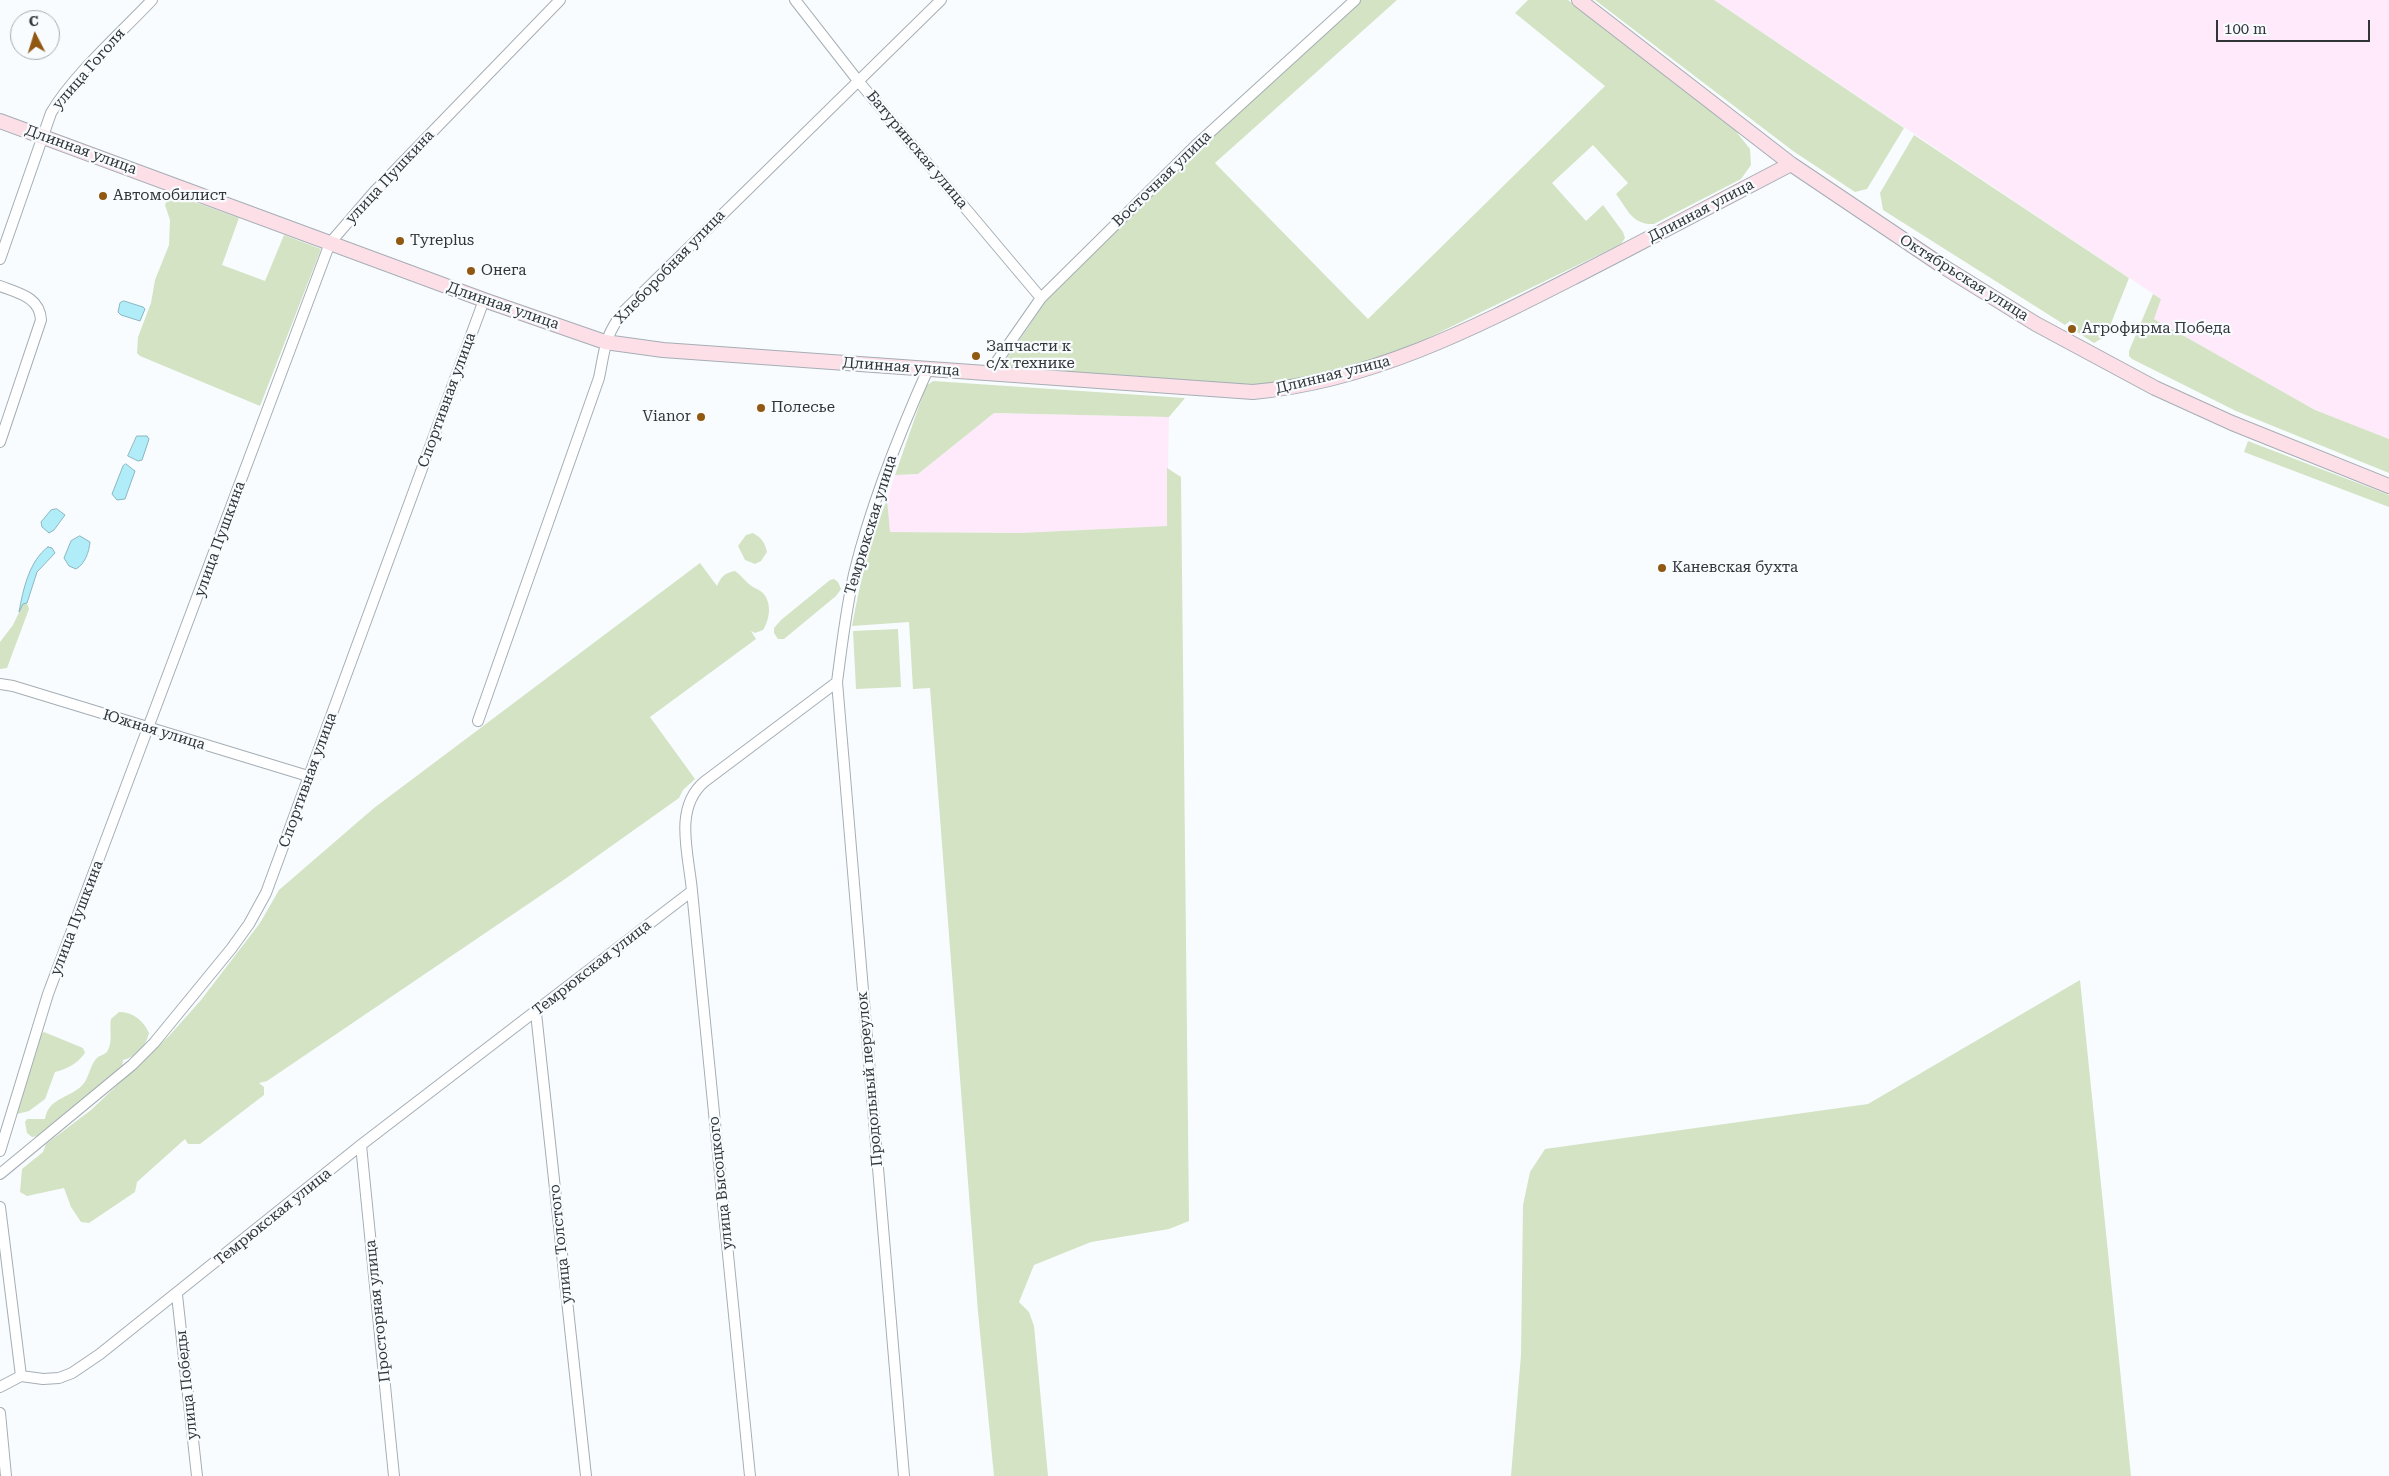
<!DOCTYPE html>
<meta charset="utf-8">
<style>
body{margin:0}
#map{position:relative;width:2389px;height:1476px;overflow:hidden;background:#f8fcff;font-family:"Roboto Serif",serif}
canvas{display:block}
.north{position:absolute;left:10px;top:10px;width:50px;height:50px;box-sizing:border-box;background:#f8fcff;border:1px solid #a9acaf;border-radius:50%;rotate:355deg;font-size:14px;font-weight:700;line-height:20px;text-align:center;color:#323538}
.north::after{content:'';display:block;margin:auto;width:18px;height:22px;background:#915812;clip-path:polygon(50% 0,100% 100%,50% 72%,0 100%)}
.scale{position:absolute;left:2216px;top:20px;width:154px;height:22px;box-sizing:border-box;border:2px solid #323538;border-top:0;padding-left:6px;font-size:15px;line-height:18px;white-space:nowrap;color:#323538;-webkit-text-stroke:4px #f8fcff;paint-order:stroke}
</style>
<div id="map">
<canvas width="2389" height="1476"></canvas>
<div class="north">С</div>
<div class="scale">100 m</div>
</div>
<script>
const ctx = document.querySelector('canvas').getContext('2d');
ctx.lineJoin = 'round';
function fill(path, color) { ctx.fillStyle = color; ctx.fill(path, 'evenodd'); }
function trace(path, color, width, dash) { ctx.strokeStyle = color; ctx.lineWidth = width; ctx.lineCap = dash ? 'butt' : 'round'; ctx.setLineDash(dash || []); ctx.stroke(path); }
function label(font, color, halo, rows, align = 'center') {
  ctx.font = font + ' "Roboto Serif",serif'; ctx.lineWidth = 4.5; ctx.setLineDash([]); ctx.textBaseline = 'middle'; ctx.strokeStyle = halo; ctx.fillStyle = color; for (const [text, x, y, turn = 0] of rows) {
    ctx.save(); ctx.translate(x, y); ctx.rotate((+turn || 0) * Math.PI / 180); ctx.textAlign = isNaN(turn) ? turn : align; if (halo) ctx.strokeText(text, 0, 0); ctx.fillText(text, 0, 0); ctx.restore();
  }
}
fill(new Path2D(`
 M1714 0H2389V439L2315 410 2154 319 2161 299Z
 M994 413 1169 417 1167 526 1020 533 890 532 887 499 895 475 918 474Z`), '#feeafa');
fill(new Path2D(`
 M1359 0H1397L1215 163 1368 319 1605 86 1515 13 1528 0H1568L1735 130 1750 149 1751 165 1741 179 1654 224C1632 225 1628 210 1616 194L1628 183 1593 145 1552 183 1586 221 1603 205 1623 232 1625 238 1621 244 1428 338 1381 357 1280 384 1257 385 1020 373 1012 370 1007 358 1048 298 1198 149Z
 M1595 0H1714L1904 128 1867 189 1855 192 1793 151Z
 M1914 135 2129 278 2106 336 2094 343 2077 332 2078 326 2070 321 2065 325 1883 210 1880 193Z
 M175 195 239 218 222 265 265 281 284 235 321 249 260 406 140 356 137 353 138 337 151 303 155 280 169 245 170 220 165 205 167 200Z
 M2153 294 2161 299 2154 319 2315 410 2389 439V473L2236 411 2132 359 2129 356V351Z
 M933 381 1185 398 1169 417 994 413 918 474 895 475 926 386Z
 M2248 441 2389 495V507L2244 452Z
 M1167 468 1181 477 1189 1221 1169 1229 1091 1242 1034 1265 1019 1302 1029 1312 1034 1326 1048 1476H994L978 1312 930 688 913 689 909 622 852 626C860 582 870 541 887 499L890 532 1020 533 1167 526Z
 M753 533C762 538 765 543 767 552L761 561 755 564 745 560 738 546 746 535Z
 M700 563 717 586C721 577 724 573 735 571 741 575 744 580 749 584 753 588 759 589 763 593 772 603 770 619 763 630L755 633 751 631 756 639 650 717 695 779 683 790 679 798 565 879 267 1081 259 1083 264 1087V1095L200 1144H188L185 1139 137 1182 135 1192 89 1223 81 1222 71 1207 64 1188 27 1196 20 1192 22 1169 43 1152 46 1144 91 1110 169 1036 201 1000 260 923 279 890 374 808Z
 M834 579 838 582 841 589 836 596 784 639H778L774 633V628L781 620 830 580Z
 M27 603 29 609 7 668 0 669V642L13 625 23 604Z
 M898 629 901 687 856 689 853 631Z
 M2080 980 2131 1476H1511L1521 1355 1523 1205 1530 1172 1545 1149 1868 1104Z
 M119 1012C133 1012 143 1020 149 1033 146 1046 137 1057 123 1060L122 1069 43 1132 38 1136 32 1137 27 1133 25 1122 27 1119H45C48 1100 64 1099 78 1089 89 1082 88 1069 96 1059 99 1055 106 1055 108 1050 113 1041 109 1029 111 1019Z
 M44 1032 83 1048 85 1053C77 1064 67 1069 55 1072L45 1099 29 1111 17 1114 16 1109 37 1036Z`), '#d3e3c4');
const water = new Path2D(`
 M124 301 143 307 145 309 140 321 121 315 118 312 120 303Z
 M137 436H147L149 439 142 460 138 461 128 456Z
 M126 464 135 471 125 499 117 500 112 494 123 466Z
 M57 509 65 515 54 530 49 533 42 527 41 522 51 510Z
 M80 536 90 542C89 552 85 564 76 569L69 566 64 558 71 541Z
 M48 547 52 548 55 553 37 572 27 603 23 604 19 612C23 590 29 561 48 547Z`);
fill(water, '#b0edf9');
trace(water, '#8ab6bf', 1);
const street = new Path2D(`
 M795 0 859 82 1041 298
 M0 259 51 113C73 75 121 33 152 0
 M0 286C18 293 40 297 41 320L0 442
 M988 374 1041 298 1195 146 1355 0
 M837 682 904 1476
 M0 684 13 686 308 776
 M478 721 599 378C605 349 604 336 624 311L941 0
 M692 891 750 1476
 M536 1013 586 1476
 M361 1145 394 1476
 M0 1151 48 994 330 243 374 192 560 0
 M0 1174 132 1065 154 1043 231 949 249 924 266 893 484 300
 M0 1207 21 1376
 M177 1295 197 1476
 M0 1387 21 1376 43 1379 59 1378 72 1373 100 1354 361 1145 692 891C689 855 673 809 704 782L837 682C842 645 846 607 855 570 872 501 899 434 928 369
 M0 1413 6 1476`);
const secondary = new Path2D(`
 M1579 0 1791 164 1944 267 2036 324 2155 388 2232 423 2389 486
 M0 121 484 300 605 342 663 350 1253 392C1371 381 1472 329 1576 276 1648 239 1720 201 1791 164`);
trace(street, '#a5aeb5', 12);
trace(secondary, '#a5aeb5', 16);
trace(street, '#fff', 10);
trace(secondary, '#fddfe7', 14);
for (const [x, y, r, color] of [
 [103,196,5,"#915812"],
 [400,241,5,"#915812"],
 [471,271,5,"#915812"],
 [2072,329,5,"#915812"],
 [976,356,5,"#915812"],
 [761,408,5,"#915812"],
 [701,417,5,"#915812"],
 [1662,568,5,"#915812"]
]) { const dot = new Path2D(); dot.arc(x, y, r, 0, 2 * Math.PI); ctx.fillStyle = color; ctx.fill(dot); trace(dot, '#f8fcff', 2); }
label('15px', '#323538', '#f8fcff', [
 ["улица Гоголя",89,69,-49],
 ["Длинная улица",81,150,20],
 ["Батуринская улица",917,150,50],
 ["улица Пушкина",390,177,-47],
 ["Восточная улица",1162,179,-44],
 ["Длинная улица",1701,211,-28],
 ["Хлеборобная улица",670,267,-46],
 ["Октябрьская улица",1964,278,32],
 ["Длинная улица",503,306,19],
 ["Длинная улица",901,367,4],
 ["Длинная улица",1333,375,-14],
 ["Спортивная улица",447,400,-70],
 ["Темрюкская улица",871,525,-73],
 ["улица Пушкина",220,539,-70],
 ["Южная улица",154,730,17],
 ["Спортивная улица",308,780,-70],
 ["улица Пушкина",77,918,-69],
 ["Темрюкская улица",592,968,-38],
 ["Продольный переулок",870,1079,-95],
 ["улица Высоцкого",721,1183,-96],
 ["Темрюкская улица",273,1217,-39],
 ["улица Толстого",561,1244,-96],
 ["Просторная улица",378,1311,-96],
 ["улица Победы",187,1385,-96]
]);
label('15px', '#323538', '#f8fcff', [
 ["Автомобилист",113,196],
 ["Tyreplus",410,241],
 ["Онега",481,271],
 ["Агрофирма Победа",2082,329],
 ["Запчасти к",986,347],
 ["с/х технике",986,364],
 ["Полесье",771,408],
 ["Vianor",691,417,"right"],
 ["Каневская бухта",1672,568]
], 'left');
</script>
